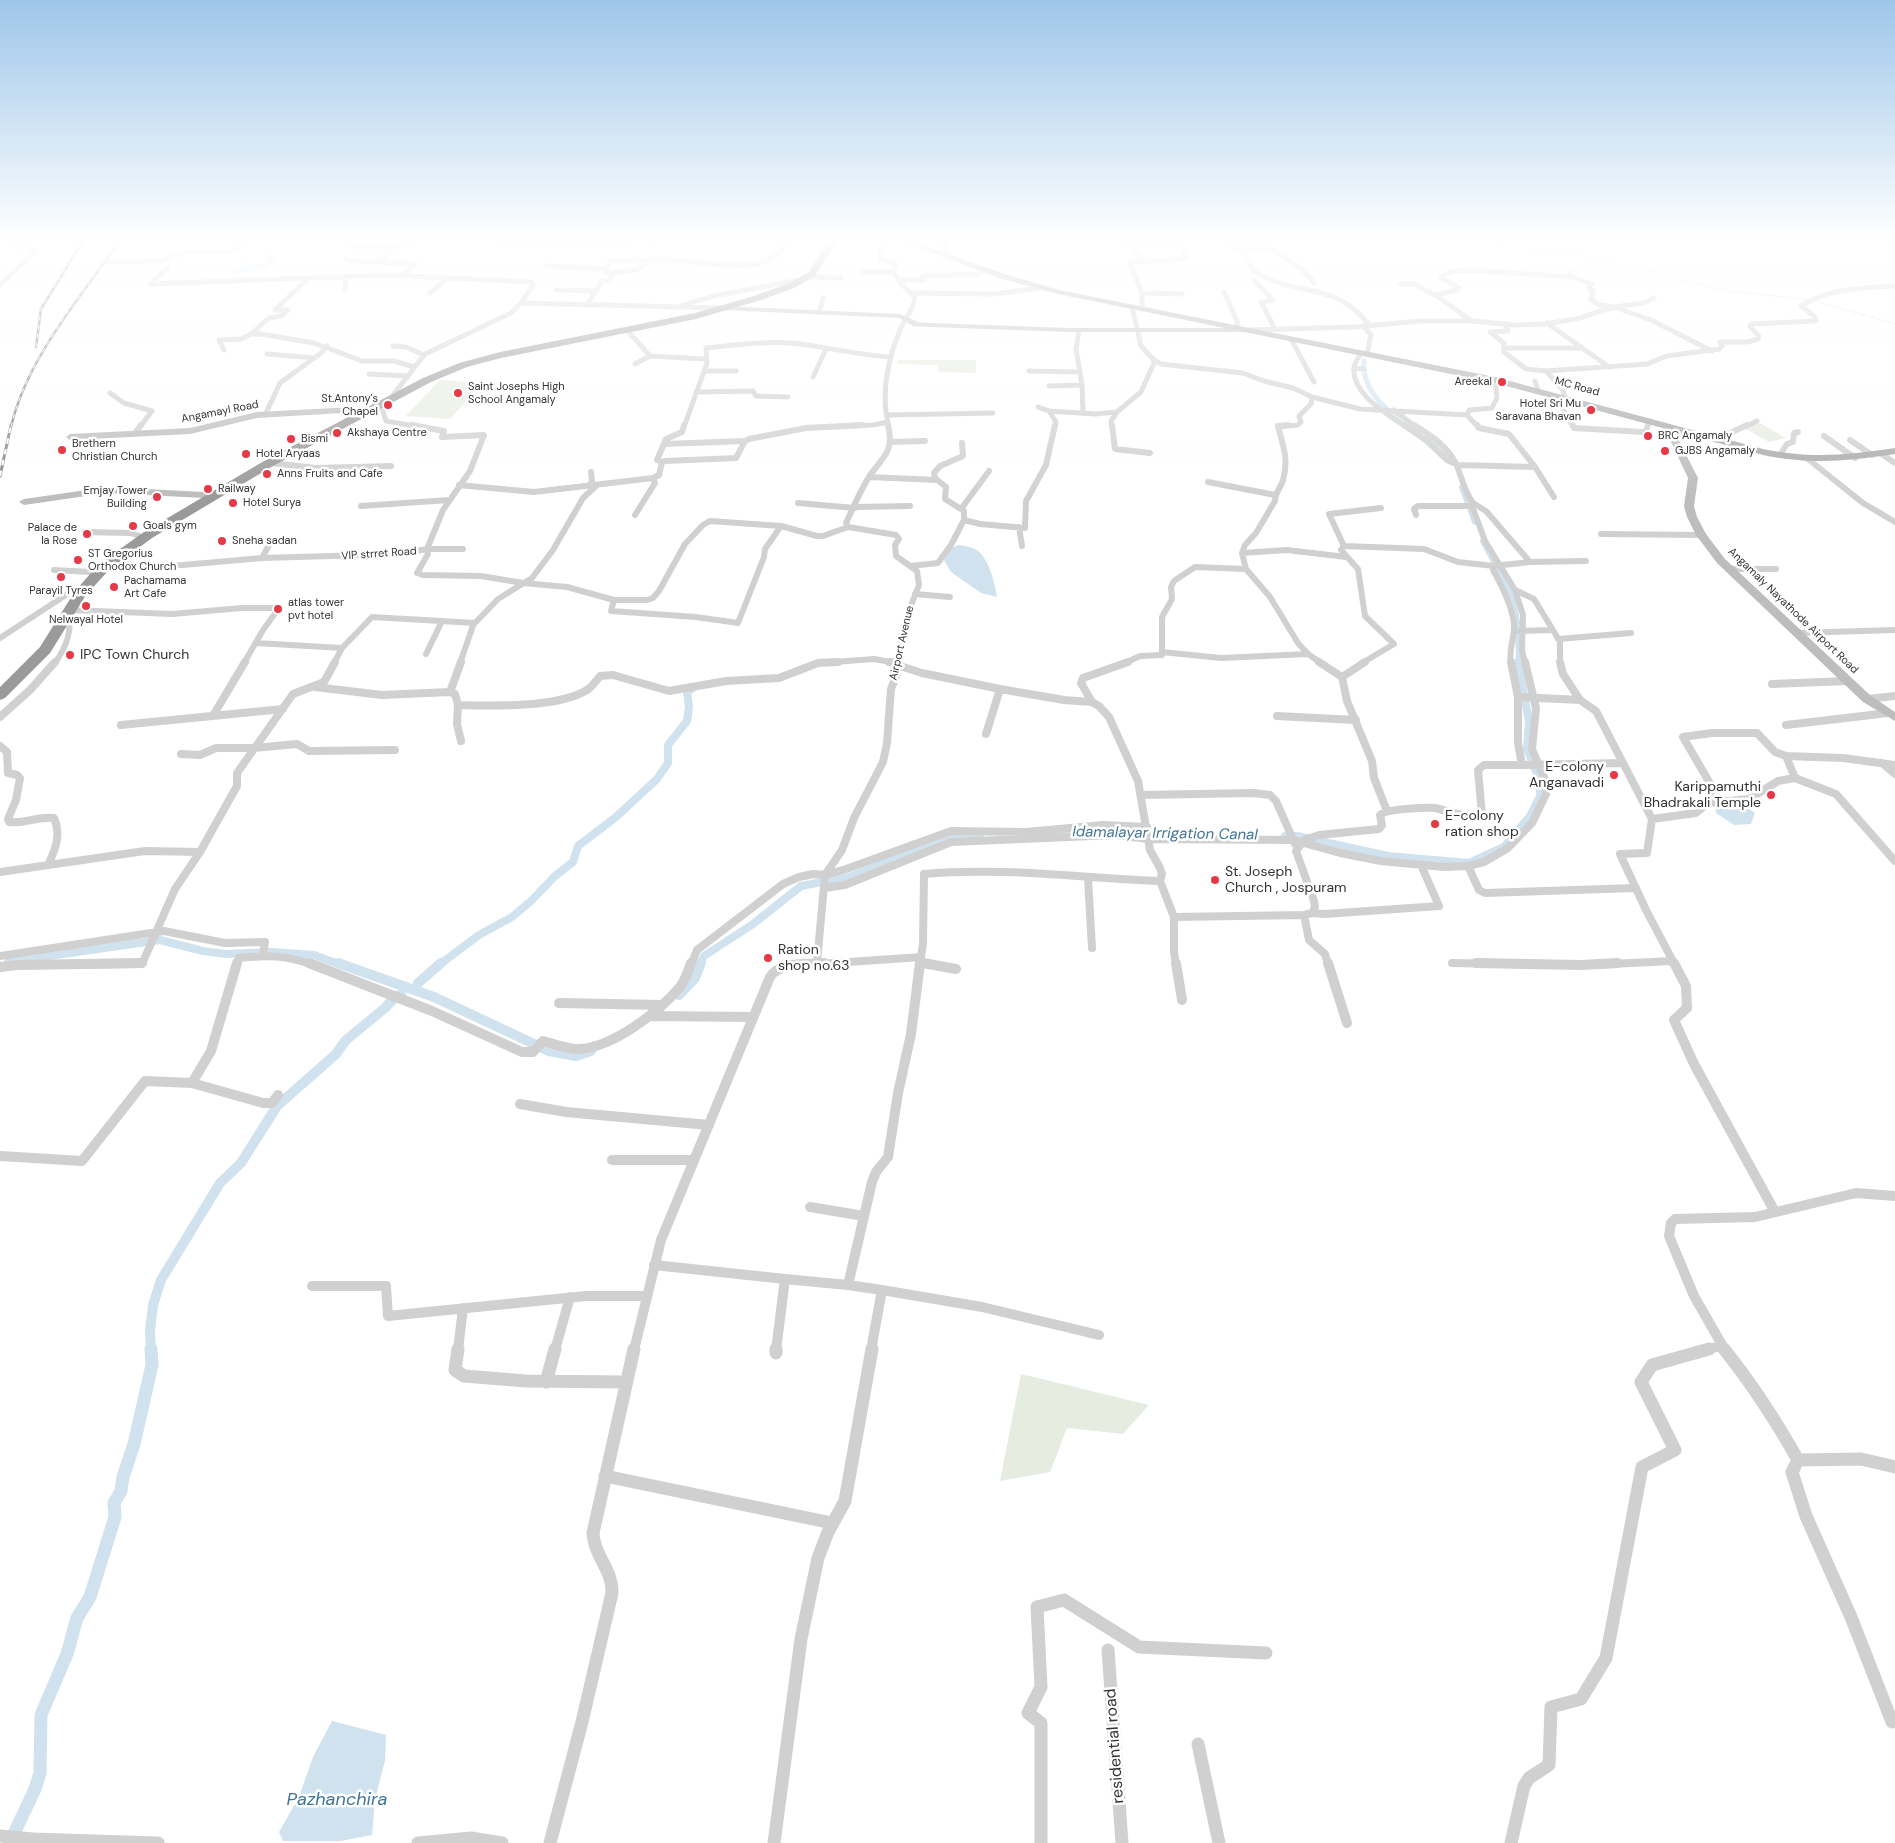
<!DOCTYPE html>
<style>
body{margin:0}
canvas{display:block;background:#fff}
</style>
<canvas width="1895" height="1843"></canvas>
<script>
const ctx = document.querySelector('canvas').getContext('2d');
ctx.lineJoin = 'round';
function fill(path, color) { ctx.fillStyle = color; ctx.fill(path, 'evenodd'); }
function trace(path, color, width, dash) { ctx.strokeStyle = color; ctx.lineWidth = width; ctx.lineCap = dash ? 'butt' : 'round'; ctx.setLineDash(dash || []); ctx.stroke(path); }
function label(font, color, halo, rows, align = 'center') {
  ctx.font = font + ' "DM Sans",sans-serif'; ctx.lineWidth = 5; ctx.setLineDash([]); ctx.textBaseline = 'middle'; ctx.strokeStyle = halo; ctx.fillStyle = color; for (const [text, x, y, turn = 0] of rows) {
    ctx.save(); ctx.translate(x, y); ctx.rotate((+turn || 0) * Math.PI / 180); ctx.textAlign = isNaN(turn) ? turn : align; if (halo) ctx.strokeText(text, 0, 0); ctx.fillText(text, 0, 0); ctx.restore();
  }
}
fill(new Path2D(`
 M898 360H976V373L938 372V365L897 364Z
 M440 380 482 383 450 419 406 416Z
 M1760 423 1786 438 1769 442 1743 427Z
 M1021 1374 1149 1405 1123 1434 1067 1428 1050 1472 1000 1481Z`), '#e6ecdf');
fill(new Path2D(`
 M269 254 270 257H278L267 268C255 268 247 274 236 273L244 263 261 265 269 261 262 255Z
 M959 545C966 546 973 547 978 551 989 560 995 583 997 597L981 593 951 572 944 560 951 548Z
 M1740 803 1755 813 1751 824 1734 825 1716 813 1715 805Z
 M332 1721 386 1735 385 1761 375 1799 372 1835 341 1841H283L279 1832 299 1797 313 1757Z`), '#cfe2ee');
trace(new Path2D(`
 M1420 241 1556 251 1606 261 1625 267H1643L1692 283 1729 291 1810 300
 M1815 301 1895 324`), '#cfe2ee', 1);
trace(new Path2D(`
 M1364 361C1361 389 1384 407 1403 424`), '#cfe2ee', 5);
trace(new Path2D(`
 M1427 438 1440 448 1449 460
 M1462 487 1475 522
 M1483 541 1512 595 1518 626 1519 663`), '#cfe2ee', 6);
trace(new Path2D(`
 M1056 833 1137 830 1154 836
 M1285 836H1297L1388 856 1469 863 1504 847 1530 816 1540 796V782L1527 749 1529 722 1518 662
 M8 962 160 940 203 951 226 954 271 952 314 955 341 965
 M439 965 479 935 512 917 531 901 555 876 573 862 578 846 616 817 657 779 668 763V745L687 721 689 707 687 692 693 688
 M700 965 704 956 753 924 801 886 849 877 948 838 980 834`), '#cfe2ee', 8);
trace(new Path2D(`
 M338 963 434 997 549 1051 576 1056 591 1051
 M418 983 441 963
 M679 995 695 978 701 963
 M151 1350 150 1331 153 1305 161 1280 220 1183 241 1163 277 1106 336 1054 346 1040 385 1008 396 996 401 995`), '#cfe2ee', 10);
trace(new Path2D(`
 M11 1840 35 1789 40 1773 41 1715 67 1654 77 1618 90 1597 115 1517 114 1503 121 1491 123 1477 134 1444 152 1365 151 1349`), '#cfe2ee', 13);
trace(new Path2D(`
 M347 241 345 246 396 247 377 262 415 264 403 276
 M496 241 603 244 628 241
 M649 241H651
 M882 241 880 259 896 264 893 272 903 286 915 297C913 312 907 314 901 328 888 357 880 395 889 427
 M1126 241 1145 262 1183 259 1186 257 1179 248 1169 241
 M1139 241H1162
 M1225 241C1232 245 1239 249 1244 254 1249 260 1250 269 1257 273 1299 298 1335 280 1370 326
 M1890 241 1895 244
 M396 247 413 241
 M1240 250C1248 249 1257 247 1264 248 1279 251 1307 271 1314 283
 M346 259 348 261 377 262
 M107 262 163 261 185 251 228 252 233 251 245 241
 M546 266 605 269 611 261C635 260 660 259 685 261 715 263 772 278 786 241
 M614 272 637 270 649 261
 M863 272H893
 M1570 273 1572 277 1592 284 1589 286 1593 292 1591 299 1597 304 1611 307
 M808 277 841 278
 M899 280H923L922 276 978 274 985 270
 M1254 280 1273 300 1261 302 1275 329
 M150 284 388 275 532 282 533 285 521 303
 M150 284 169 267
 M1400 284H1414L1435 295 1458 290 1459 288 1440 277 1453 271 1468 270 1572 277
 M0 285 37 250 27 249 9 241
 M345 289 346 277
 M556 290 596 291
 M1224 292 1237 321V328
 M430 293 448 278
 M912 293 993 294 1041 288
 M1142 293 1182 294
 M1435 295 1472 321
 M1654 298 1644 303 1614 307 1651 320 1712 351
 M587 305 602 281H609L614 272H605V269
 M683 305 714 296 798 280
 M1142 309V293L1130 263 1145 262
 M819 312 823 298
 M1547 323 1609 367
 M1506 325 1508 331 1490 332 1504 343V352L1526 369 1546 371
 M1364 327 1371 335 1367 354
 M627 330 650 356 706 359
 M1248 330 1353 327 1421 321H1473L1515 325 1544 324 1576 319 1614 307
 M251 334 269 318 281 316 288 310H275L308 278
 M1291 339 1314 382
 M393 346 406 347 424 355
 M1504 348H1583
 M224 350 219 340 241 339 251 334H261L314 343 362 361H394L414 367
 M1361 353C1359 357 1355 362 1354 367 1351 394 1387 414 1406 427
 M267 354 315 358
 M1153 359 1161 364 1243 373 1264 381 1293 388 1312 397 1360 409 1467 415 1469 410 1492 408 1497 398 1495 380
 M635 364 650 356
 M1354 368 1364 369
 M704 371H736
 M1029 371 1079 372
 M369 374 408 376
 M813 377 826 349
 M1535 381 1538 390
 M1082 385 1083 412
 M1049 386 1082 385 1076 349 1079 330
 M696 392 753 391 756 396 788 397
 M110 393 124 403 152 411 140 427
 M393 395 425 354 511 313 521 303 723 308
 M381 405 386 421 419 427
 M1038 407 1049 411 1056 422 1055 427
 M1394 410 1416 427
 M1049 411 1095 414 1117 412 1141 392 1154 363 1153 359 1141 346 1132 307
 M265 415 280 383 321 353 327 346
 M887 415 993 413
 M1467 415 1478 427
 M684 427 707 363 706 348C734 345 763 341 791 343 824 346 856 355 890 357
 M834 427 873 425 888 422
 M1112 427 1111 421 1117 412
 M1278 427 1298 425 1301 422 1299 416 1311 404 1312 397
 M1573 427 1564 411 1565 396 1562 389 1546 371 1647 364 1667 356 1719 349 1722 346 1720 342H1748L1758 339 1759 336 1750 327 1751 324 1816 321 1814 316 1801 306C1830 288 1862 288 1895 286
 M1647 427 1649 421
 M1745 427 1757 421`), '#d0d0d0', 5);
trace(new Path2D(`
 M888 425C895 453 882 457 869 477 860 491 853 508 846 523L848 527 896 535 899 539 895 545 896 556 917 571 919 585 906 618 897 663
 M1112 425 1115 449 1150 453
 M1288 425 1278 426C1283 446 1289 459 1283 480 1281 488 1275 492 1275 501L1256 533 1245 545 1242 553 1246 569 1270 597 1298 643 1308 654
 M1404 425 1427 441 1447 460 1458 465 1535 467
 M1414 425C1432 436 1449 447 1457 466 1462 479 1465 492 1473 503L1472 506 1485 541 1515 590 1523 615 1522 650 1525 663
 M1477 425 1479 428 1509 434 1535 467 1554 497
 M1573 425 1574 428 1643 432 1646 431 1648 425
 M135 433 141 425
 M1824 436 1855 458
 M1716 440 1747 425
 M1850 440 1872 455
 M890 442 925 441
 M962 443 963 456 940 466 934 473 935 478 946 487 945 499 964 511V520L980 524 1025 528 1026 501 1046 465 1055 425
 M664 444 745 441
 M1880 453 1895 463
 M1780 455 1787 444 1793 442 1794 433 1798 432
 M1808 459 1863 503 1895 522
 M662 462 657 460 666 439 682 432 684 425
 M271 463 316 468 391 466
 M869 477 937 480
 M1208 482 1275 495
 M459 485 534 492 653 478 659 475 662 462 665 461 736 458 745 441 749 439 806 428 862 425
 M589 486 592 481 591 472
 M798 503 855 508
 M361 506 449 500
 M855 507 910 506
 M961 509 989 471
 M635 515 655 483 653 478
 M1416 515 1414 509 1418 506H1472
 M1019 527 1022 546
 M84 532 131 533 139 536
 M1601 534 1701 535
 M1344 546 1424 549 1458 562 1494 566 1530 562 1486 511 1473 503
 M463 549H427L428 554 417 573 423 575 481 576 523 583 567 587 614 600H647L653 598 659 591 685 544 703 525 710 521 781 526 817 536H823L848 527
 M1242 553 1287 550 1346 557
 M262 558 270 543
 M110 562 144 566 183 565 262 558 400 554 427 549 443 510 470 471 484 435 442 437 444 431 412 425
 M1530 562 1586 561
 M910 566 938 563 951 545 964 520
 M1494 566 1493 570C1502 586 1512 606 1514 624 1515 638 1508 649 1511 663
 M1730 569H1776
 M54 570 90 572
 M1515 590 1534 599 1553 630
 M915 594 950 597
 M614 600 611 611 696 617 738 623 764 557 765 549 781 526
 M1519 631 1553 630 1560 642V663
 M1797 633 1895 630
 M0 638 72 591
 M1558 639 1631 633
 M256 643 342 648
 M1162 652 1221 658 1308 654 1321 663
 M426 654 442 621
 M55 663C67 646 72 631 69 610L172 614 242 608H279L263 630 244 663
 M334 663 342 648 372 617 475 623 498 599 532 578 553 550 583 498 597 485
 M460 663 474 623
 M820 663 874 659 896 663
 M1125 663 1140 656 1162 655V617L1172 599 1171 587 1174 581 1195 567 1246 569
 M1362 663 1394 644 1365 616 1358 569 1341 550 1344 546 1329 514 1381 508`), '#d0d0d0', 6);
trace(new Path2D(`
 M889 662 897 663
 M1319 662 1342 677
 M1365 662 1342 677 1347 701 1372 761 1374 778 1387 811
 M1560 662 1563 674 1580 700 1596 711 1623 763
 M897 665 922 673 1000 689 1064 700 1092 702 1099 706 1109 717 1138 781 1150 850 1160 868 1162 874 1160 881 1174 917V952L1176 965
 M1772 684 1847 681
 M315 687 382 695 450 692 455 694 458 705C492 706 558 708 587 690 592 687 596 681 600 676L613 675 669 691 726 681 779 678 818 663 838 662
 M450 692 461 662
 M1518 697 1580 700
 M1867 699 1895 696
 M1092 702 1081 683 1083 678 1128 662
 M458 705 457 724 461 741
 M214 714 245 662
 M1277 716 1356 720
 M0 717 30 690 55 662
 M121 725 283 709
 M1786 725 1888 713
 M986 734 1000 689
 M0 746 7 752 8 773 17 775 20 778 16 800 8 819 9 822C24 824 39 816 54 818 61 834 56 848 49 863
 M181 754 200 755 216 748H254L297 744 309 751 395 750
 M1882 763 1895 774
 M1522 765 1623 763 1652 819 1696 813 1708 803 1712 787 1683 737 1712 733H1757L1775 752 1786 756 1843 758 1895 765
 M1795 778 1836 794 1895 861
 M1141 795 1253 793 1270 795 1276 801 1295 844
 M1708 803 1749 799 1778 781 1795 778 1786 756
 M1652 819 1647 853 1620 854 1646 910 1675 965
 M1468 866 1479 890 1485 893 1636 888
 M0 872 145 851 200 852 237 786V773L293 694 324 682 335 662
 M1088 878 1092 948
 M824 888 845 885 951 842 1116 835 1148 839 1293 840 1340 853 1381 861 1444 867 1468 866 1484 862 1508 848 1532 823 1546 794V782L1532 749 1536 708 1525 662
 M1312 913 1325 914 1439 906 1421 865
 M1304 915 1309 940 1325 954 1328 965
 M1174 917 1304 915 1312 913 1315 907 1314 901 1296 851 1304 840 1319 835 1379 829 1382 825 1380 815C1386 809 1425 807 1435 808 1450 811 1466 819 1482 815L1478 770 1484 765H1522L1518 743V697L1511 662
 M0 956 164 931 225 943 265 942 263 955
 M817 962 825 875 842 850 854 818 883 762 887 743 891 689 897 674V662
 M921 963 930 965
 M1452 963 1557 965
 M65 965 142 964 175 889 200 852
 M237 965 239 958C265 955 288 955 312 965
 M691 965 697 950 783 884 799 877 813 874 825 875 846 869 951 831 1026 832 1103 825 1147 827
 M805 965 921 957
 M920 965 923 943 924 874C1003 867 1081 878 1160 881
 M1590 965 1672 961`), '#d0d0d0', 8);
trace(new Path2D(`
 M309 963 432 1011 522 1052H533L543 1041C555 1044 568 1050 580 1049 613 1047 659 1012 680 987 685 981 688 971 691 963
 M923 963 956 969
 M1176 963 1182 1000
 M1328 963 1347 1023
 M1476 963 1581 965 1618 963
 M1674 963 1686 986 1687 1008 1674 1020 1694 1064 1775 1212
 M0 967 18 965 142 963
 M559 1003 662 1005
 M649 1016 753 1017
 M192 1083 211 1051 237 963
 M520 1104 566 1112 709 1125
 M0 1156 82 1161 145 1081 192 1083 263 1103H272L278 1095
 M612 1160H694
 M810 1207 864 1216
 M654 1265 785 1279
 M312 1286H386L388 1316 586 1296H646
 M882 1290 982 1307 1099 1335
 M458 1350 463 1308
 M555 1350 570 1297
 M634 1350 661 1240 770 977C781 961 806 965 824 963
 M776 1350 785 1279 848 1285
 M871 1350 882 1290 848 1285 872 1182 876 1172 888 1157 898 1093 911 1034 920 963
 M1705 1350 1721 1346
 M1725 1350 1694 1296 1669 1236 1671 1223 1675 1219 1755 1217 1856 1193 1895 1196`), '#d0d0d0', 10);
trace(new Path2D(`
 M458 1349 455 1370 464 1376 526 1381 626 1382
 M776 1349V1353
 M1724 1349C1752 1384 1776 1421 1798 1460L1861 1459 1895 1467
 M546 1382 555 1349
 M1798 1460 1792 1472 1806 1516 1851 1617 1892 1722
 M605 1476 832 1523
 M1108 1650 1122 1843
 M1198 1744 1219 1843
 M0 1836 33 1839 158 1843
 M418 1843 471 1838 502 1843
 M550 1843 582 1722 612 1593C613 1570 594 1556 593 1533L634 1349
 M774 1843 801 1639 818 1558 828 1532 845 1501 872 1349
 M1041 1843V1723L1028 1713 1041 1687 1037 1607 1064 1600 1139 1647 1266 1653
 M1511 1843 1524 1786 1529 1778 1549 1765 1551 1707 1581 1699 1606 1658 1642 1467 1675 1450 1641 1382 1652 1365 1709 1349`), '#d0d0d0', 13);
fill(new Path2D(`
 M941 241H947L948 258 943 257Z
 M721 306 900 314 918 322 931 323 1070 328H1248L1252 330 1248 332H1070L931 327 913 326 899 318 724 310H721Z
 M374 406 378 409 377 411 257 418 190 434 70 440 66 437 70 434 190 428 257 412Z
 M1668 424 1672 427 1698 478 1694 506 1697 517 1706 534 1725 559 1871 696 1895 712V721L1863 702 1717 563 1696 535 1687 517 1684 506 1688 478 1664 427Z
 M107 487 204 492 209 495 204 498 107 493 24 505 19 502 24 499Z`), '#bdbdbd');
fill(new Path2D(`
 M900 241H911L1008 275 1059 290 1495 377 1763 449C1811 459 1847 455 1895 448V454C1847 461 1811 465 1763 455L1495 383 1058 294 1002 279Z`), '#ababab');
fill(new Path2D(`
 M828 241H837L815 276 794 288 761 300 696 319 501 358 467 367 431 382 273 466 152 538 109 570 86 595 50 653 5 698 0 700V687L40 647 75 591 99 564 144 532 264 461 423 378 459 363 500 352 695 313 754 296 787 284 809 272Z`), '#9a9a9a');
const railFar1 = new Path2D(`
 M36 347 41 309 83 241
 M11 427C26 360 81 296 120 241`);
const rail = new Path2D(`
 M0 476 11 425`);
trace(railFar1, '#888', 2.5);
trace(rail, '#888', 3);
trace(railFar1, '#fff', 1, [4.5]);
trace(rail, '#fff', 2, [5.5]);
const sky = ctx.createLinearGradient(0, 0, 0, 499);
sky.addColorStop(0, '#9ec6ea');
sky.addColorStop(0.48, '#fff');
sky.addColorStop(1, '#ffffff00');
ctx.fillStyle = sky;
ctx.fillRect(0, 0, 1895, 499);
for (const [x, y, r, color] of [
 [1502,382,5,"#e63946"],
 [458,393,5,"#e63946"],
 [388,405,5,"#e63946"],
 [1591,410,5,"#e63946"],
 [337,433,5,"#e63946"],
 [1648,436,5,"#e63946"],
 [291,439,5,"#e63946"],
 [62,450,5,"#e63946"],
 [1665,451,5,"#e63946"],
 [246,454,5,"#e63946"],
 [267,474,5,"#e63946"],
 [208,489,5,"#e63946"],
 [157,497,5,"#e63946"],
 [233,503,5,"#e63946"],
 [133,526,5,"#e63946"],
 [87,534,5,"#e63946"],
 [222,541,5,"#e63946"],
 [78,560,5,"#e63946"],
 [61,577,5,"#e63946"],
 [114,587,5,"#e63946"],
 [86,606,5,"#e63946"],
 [278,609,5,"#e63946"],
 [70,655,5,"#e63946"],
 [1614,775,5,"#e63946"],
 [1771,795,5,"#e63946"],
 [1435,824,5,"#e63946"],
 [1215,880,5,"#e63946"],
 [768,958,5,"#e63946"]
]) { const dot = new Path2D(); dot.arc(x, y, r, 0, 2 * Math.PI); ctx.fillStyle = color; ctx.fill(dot); trace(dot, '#fff', 2); }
label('11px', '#333', '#fff', [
 ["Areekal",1492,382,"right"],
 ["Saint Josephs High",468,387],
 ["School Angamaly",468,400],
 ["St.Antony's",378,399,"right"],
 ["Chapel",378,412,"right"],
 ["Hotel Sri Mu",1581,404,"right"],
 ["Saravana Bhavan",1581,417,"right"],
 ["Akshaya Centre",347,433],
 ["BRC Angamaly",1658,436],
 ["Bismi",301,439],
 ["Brethern",72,444],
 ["Christian Church",72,457],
 ["GJBS Angamaly",1675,451],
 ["Hotel Aryaas",256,454],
 ["Anns Fruits and Cafe",277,474],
 ["Railway",218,489],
 ["Emjay Tower",147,491,"right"],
 ["Building",147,504,"right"],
 ["Hotel Surya",243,503],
 ["Goals gym",143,526],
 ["Palace de",77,528,"right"],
 ["la Rose",77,541,"right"],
 ["Sneha sadan",232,541],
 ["ST Gregorius",88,554],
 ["Orthodox Church",88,567],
 ["Pachamama",124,581],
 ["Art Cafe",124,594],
 ["Parayil Tyres",61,591,"center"],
 ["atlas tower",288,603],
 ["pvt hotel",288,616],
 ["Nelwayal Hotel",86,620,"center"]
], 'left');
label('11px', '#333', '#fff', [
 ["MC Road",1577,387,15],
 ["Angamayl Road",220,412,-11],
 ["VIP strret Road",379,554,-4],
 ["Angamaly Nayathode Airport Road",1793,611,44],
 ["Airport Avenue",902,643,-77]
]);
label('14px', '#333', '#fff', [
 ["IPC Town Church",80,655],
 ["E-colony",1604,767,"right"],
 ["Anganavadi",1604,783,"right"],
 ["Karippamuthi",1761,787,"right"],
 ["Bhadrakali Temple",1761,803,"right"],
 ["E-colony",1445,816],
 ["ration shop",1445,832],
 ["St. Joseph",1225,872],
 ["Church , Jospuram",1225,888],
 ["Ration",778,950],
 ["shop no.63",778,966]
], 'left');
label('italic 15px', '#3f7597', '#fff', [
 ["Idamalayar Irrigation Canal",1165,834,1]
]);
label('16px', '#333', '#fff', [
 ["residential road",1115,1746,-94]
]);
label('italic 18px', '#3f7597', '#fff', [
 ["Pazhanchira",337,1800]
]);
</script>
